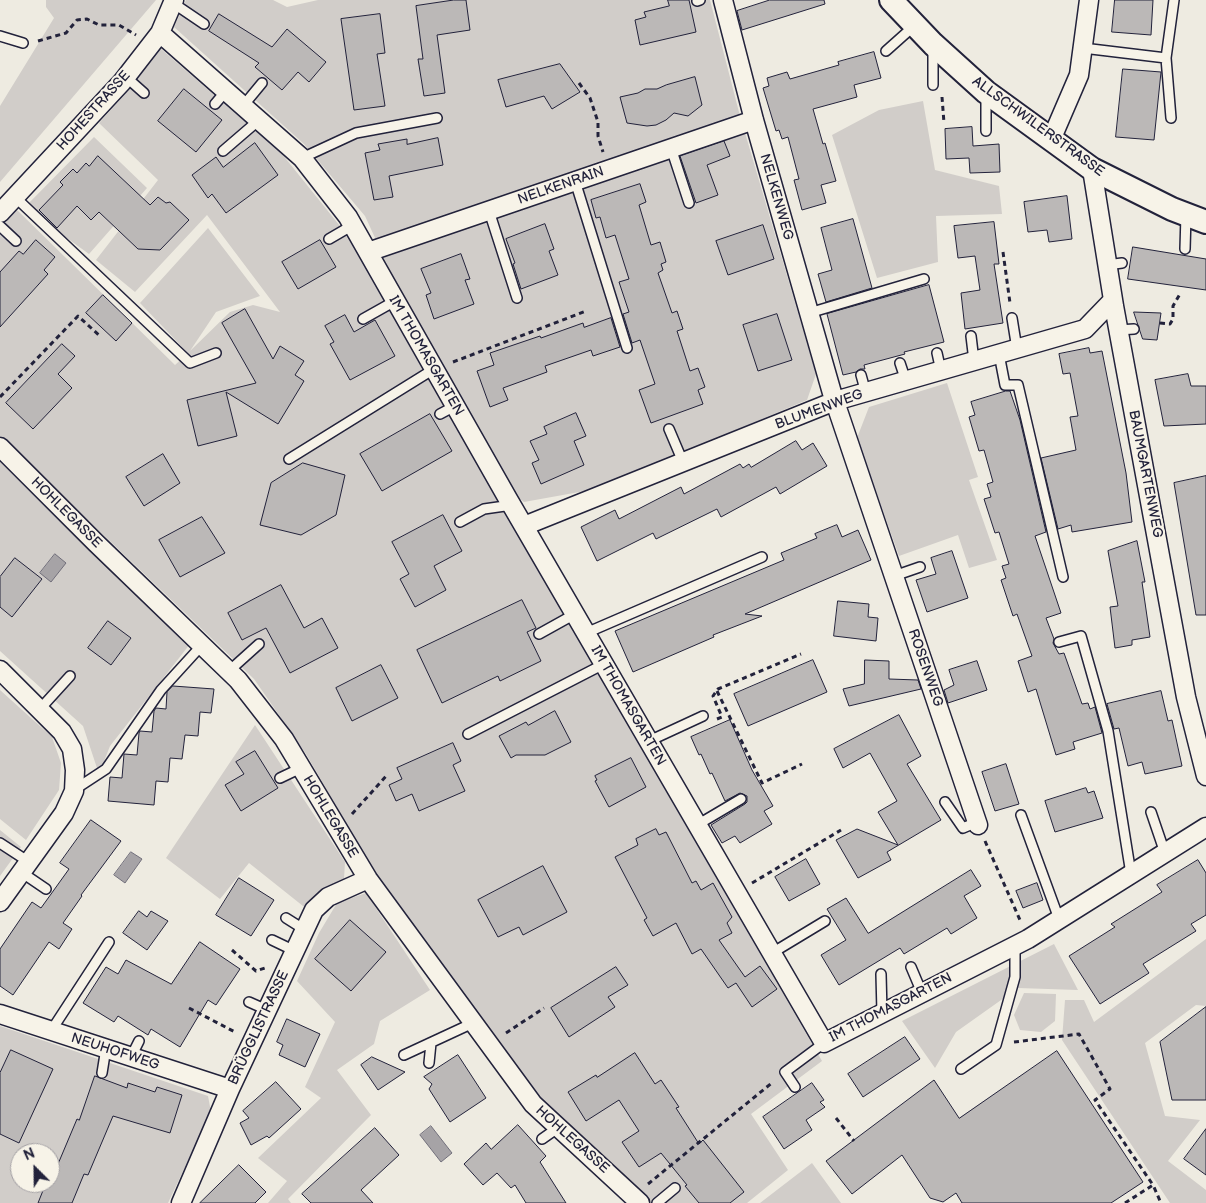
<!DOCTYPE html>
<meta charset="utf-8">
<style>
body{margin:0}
#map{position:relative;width:1206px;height:1203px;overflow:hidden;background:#eeebe1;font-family:"Balsamiq Sans",sans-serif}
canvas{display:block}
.north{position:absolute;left:10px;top:1143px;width:50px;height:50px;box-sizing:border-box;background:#f7f3e8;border:1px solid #a29fa3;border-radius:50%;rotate:337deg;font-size:14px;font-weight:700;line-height:20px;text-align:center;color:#22223b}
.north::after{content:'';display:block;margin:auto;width:18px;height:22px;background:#22223b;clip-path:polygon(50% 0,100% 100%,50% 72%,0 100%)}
</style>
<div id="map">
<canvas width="1206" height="1203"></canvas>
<div class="north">N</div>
</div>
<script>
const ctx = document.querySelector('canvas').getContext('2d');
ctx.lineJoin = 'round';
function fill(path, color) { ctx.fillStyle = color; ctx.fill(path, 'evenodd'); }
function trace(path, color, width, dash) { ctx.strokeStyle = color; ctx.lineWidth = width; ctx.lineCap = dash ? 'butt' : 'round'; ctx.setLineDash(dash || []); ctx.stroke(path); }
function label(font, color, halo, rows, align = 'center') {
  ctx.font = font + ' "Balsamiq Sans",sans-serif'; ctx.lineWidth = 4; ctx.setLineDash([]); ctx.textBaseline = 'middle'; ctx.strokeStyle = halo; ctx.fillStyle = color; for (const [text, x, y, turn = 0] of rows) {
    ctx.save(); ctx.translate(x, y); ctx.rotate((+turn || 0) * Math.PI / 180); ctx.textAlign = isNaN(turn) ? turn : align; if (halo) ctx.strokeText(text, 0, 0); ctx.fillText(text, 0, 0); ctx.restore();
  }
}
fill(new Path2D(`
 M46 0H156L0 182V106L54 18 46 7Z
 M186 0H273L287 7 318 0H710L740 116 376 240 365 216 304 144 174 27Z
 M160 48 282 154 348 236 430 382 822 1061 751 1114 788 1170 747 1203H651L636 1187 539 1099 377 876 306 754 254 679 0 436V225L14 207 175 365 188 353 140 303 208 228 260 296 216 312 190 351 230 312 253 305 280 312 207 215 135 292 96 260 158 180 99 123 129 90Z
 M923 101 935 170 999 186 1002 214 936 216 938 262 877 278 832 135 879 110Z
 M743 126 816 374 807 400 596 489 524 502 512 493 383 258Z
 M94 137 147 188 89 254 60 233 26 206Z
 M947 383 978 477 969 480 997 560 969 568 958 535 899 556 857 438 869 407Z
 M0 460 190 644 110 746 99 774 83 726 0 651Z
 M0 690 52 737 61 763 59 790 26 840 0 819Z
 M255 725 345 862 344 879 329 889 308 910 249 863 220 899 166 858Z
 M0 830 21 847 0 876Z
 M366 893 430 990 380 1021 374 1044 337 1070 371 1115 288 1199 291 1203H268L287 1181 258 1158 321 1098 305 1087 335 1022 297 981 319 933 337 903Z
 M1206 939V1006L1196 1005 1145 1043 1165 1116 1200 1120 1168 1161 1206 1190V1203H1170L1062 1040 1065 1000H1084L1094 1022Z
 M1054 944 1078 990 1018 988 956 1032 935 1068 902 1021Z
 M1024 993 1056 994 1055 1021 1041 1032 1020 1030 1014 1015Z
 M0 1026 208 1096 211 1112 168 1203H0ZM20 1153H50V1183H20Z
 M812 1163 841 1203H760Z`), '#d1cdc9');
const water = new Path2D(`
 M55 554 66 563 51 582 40 573Z
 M131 852 142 859 125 883 114 875Z
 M431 1126 452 1153 441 1162 420 1135Z`);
fill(water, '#a6a3a6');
trace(water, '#716f7b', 1);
const building = new Path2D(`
 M454 0H466L470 30 437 35 445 93 424 96 418 59H423L416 6Z
 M668 0H689L696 32 640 45 635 20 646 17 644 12 669 6Z
 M770 0H824L825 4 742 30 737 11Z
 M1115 0H1153L1151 35 1112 32Z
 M219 14 272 47 287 29 326 62 309 82 298 72 282 90 255 67 259 63 209 31Z
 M380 14 385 53 377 54 385 106 354 110 341 19Z
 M874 52 881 78 854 85 857 97 813 109 823 144 825 143 836 181 821 185 826 203 802 210 794 180 799 179 788 137 782 139 779 130 776 131 763 88 769 86 767 78 787 72 790 79 839 65 838 62Z
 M560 64 580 92 552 109 544 96 506 107 498 80Z
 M1123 69 1161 72 1154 140 1116 137Z
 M695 77 702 105 688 116 674 113 666 120 656 125 647 126 627 123 620 97 638 93 645 89H657L666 85Z
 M184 89 222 120 196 152 158 121Z
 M972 127 973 146 999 144 1000 172 970 173 969 158 946 159 945 129Z
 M438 138 443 165 389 176 393 197 374 200 365 153 380 150 378 144 407 139V144Z
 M724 141 730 156 707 165 718 195 696 203 680 156Z
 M255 143 278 175 226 213 212 194 208 198 192 175 216 157 223 167Z
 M98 156 150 205 158 197 166 203 170 202 189 220 160 250 138 249 99 212 91 220 77 206 57 228 39 210 63 185 60 182 73 169 77 173 86 163 89 166Z
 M640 184 646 202 639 205 651 245 660 242 666 262 661 264 663 270 658 273 672 313 677 311 683 329 677 331 690 371 698 368 705 387 698 390 703 404 651 423 639 390 655 384 640 340 632 343 623 314 629 312 619 282 629 279 615 235 606 238 600 217 596 218 591 200Z
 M1067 196 1072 239 1049 242 1047 230 1028 232 1024 202Z
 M853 219 872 288 826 302 818 274 832 270 821 228Z
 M994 222 999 264H994L1003 323 965 329 961 293 980 290 975 256 958 258 954 226Z
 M545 224 554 249 549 251 558 275 521 289 513 264 515 263 506 239Z
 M763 225 774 259 728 275 716 241Z
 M36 240 55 257 44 270 48 274 0 327V272L19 251 23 254Z
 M320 240 336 267 298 289 282 262Z
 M1133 247 1206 259V290L1128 279Z
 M461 254 470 279 465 280 474 304 434 319 426 295 431 293 421 269Z
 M929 285 944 342 904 352 905 354 864 365 865 369H860L856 372 843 375 827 314Z
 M103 295 132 323 116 341 86 313Z
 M245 309 273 359 280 346 304 361 295 375 304 381 278 424 226 392 237 436 198 446 187 400 256 383 222 323Z
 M1134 312 1161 313 1157 340 1143 339Z
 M777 314 792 360 758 371 743 325Z
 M345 315 354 332 375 320 395 356 350 380 330 344 334 342 325 326Z
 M611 318 620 347 593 356 591 350 545 366 547 372 503 388 508 400 490 407 477 371 494 365 490 353 540 336 541 338 583 323 584 327Z
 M62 344 75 356 58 374 72 388 33 429 6 403Z
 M1089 348 1090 353 1102 351 1126 473 1132 522 1072 532 1071 525 1058 529 1041 458 1076 450 1070 417 1078 416 1070 373 1063 374 1059 354Z
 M1188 374 1191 386H1206V424L1164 426 1155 380Z
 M1006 391H1010L1020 420 1046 532 1035 536 1061 613 1046 618 1054 639 1053 643 1059 654 1064 653 1082 704 1088 703 1090 709 1095 707 1102 733 1073 742 1075 749 1056 755 1036 689 1028 692 1018 661 1032 656 1017 614 1013 616 1001 580 1006 578 1002 566 1009 564 999 532 995 533 984 499 991 497 987 484 993 482 984 450 979 451 969 417 975 415 971 402Z
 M576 413 586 436 574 441 584 465 541 484 532 463 539 460 530 441 547 434 544 427Z
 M430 414 452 451 382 491 360 454Z
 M796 441 802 450 813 443 827 466 780 494 776 487 721 517 717 509 656 539 653 533 597 561 581 527 615 510 619 519 681 487 684 494 740 464 743 468 749 464 751 467Z
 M163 454 180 483 144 506 126 477Z
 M303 463 345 475 336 515 301 535 260 525 271 483Z
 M1206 476V615H1196L1174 483Z
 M443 515 462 551 434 566 446 590 415 607 400 579 409 574 392 542Z
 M202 517 225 553 180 577 159 540Z
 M837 525 842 537 858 530 871 560 745 614 762 616 713 635 714 637 633 672 615 631 784 560 781 553 817 538 815 534Z
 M1137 541 1145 582H1142L1150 637 1132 640V645L1115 648 1110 607 1118 606 1108 551Z
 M952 551 968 598 927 612 916 580 936 574 931 558Z
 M15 558 42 579 12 617 0 607V577Z
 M281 585 304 628 322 618 338 648 290 673 266 628 242 640 228 613Z
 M522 600 536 628 527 632 541 661 500 681 498 676 442 703 417 650Z
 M838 601 869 604 868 617 878 618 876 641 834 636Z
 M108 621 131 638 111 665 88 648Z
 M813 660 827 692 748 726 734 694Z
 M865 660 889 661V679L918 680 921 689 849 706 843 689 864 684Z
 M977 661 987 690 948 703 944 690 954 685 949 670Z
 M381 665 398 698 352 721 336 688Z
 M173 686 214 689 211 713 200 712 198 736 185 735 182 759 170 758 168 782 156 781 154 805 108 801 110 777 122 778 124 754 137 755 139 733 140 731 152 732 154 711 156 708 166 709 167 692Z
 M1161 691 1168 721 1172 720 1182 766 1145 774 1142 762 1128 766 1119 728 1114 729 1107 704Z
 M555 711 571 742 545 755H516L511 758 499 736 526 722 528 725Z
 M899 715 921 756 907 764 941 820 887 852 891 860 858 878 836 840 857 829 898 845 878 812 897 801 870 753 843 768 834 749Z
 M730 720 752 770 773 806 764 811 772 824 740 843 735 836 722 843 711 825 745 804 747 802V796L740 793 725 801 712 773 710 774 701 754 699 755 691 737Z
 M453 743 461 761 453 765 465 791 419 811 412 794 396 801 389 785 402 779 397 768Z
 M255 751 278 788 241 811 225 785 244 774 236 762Z
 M631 758 646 787 609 807 595 781 597 780 595 776Z
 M1006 764 1019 804 995 811 982 772Z
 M1086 788 1088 793 1094 791 1103 818 1055 832 1045 801Z
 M91 820 121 841 81 895 82 896 63 923 72 929 59 949 49 942 13 995 0 986V949L32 902 41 908 69 869 60 863Z
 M656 829 659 835 666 832 692 883 696 881 701 890 713 883 732 917 727 923 732 933 719 940 745 977 760 966 777 989 752 1007 736 983 728 988 701 949 692 954 676 923 653 936 644 920 647 918 615 857 638 845 636 839Z
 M806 859 820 884 789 901 775 877Z
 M1198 860 1206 873V915L1191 924 1196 931 1143 964 1149 973 1100 1004 1069 956 1115 927 1111 924 1162 892 1157 885Z
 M543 866 567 912 523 935 519 927 498 937 478 900Z
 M971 870 981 886 964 896 977 918 951 934 947 928 904 954 900 948 839 985 821 955 846 940 827 909 846 898 868 933Z
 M239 878 274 900 251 936 216 915Z
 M1037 883 1043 900 1023 908 1016 891Z
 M139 911 147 917 151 911 168 921 147 950 123 933Z
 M350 920 386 952 351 991 315 959Z
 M200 942 240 969 216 1005 208 1000 180 1047 151 1029 148 1035 118 1016 114 1022 83 1003 106 967 118 974 126 960 171 984Z
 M616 967 628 985 608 997 615 1007 569 1037 551 1008Z
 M1206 1007V1100H1172L1160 1042Z
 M287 1019 320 1034 305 1067 279 1055 283 1045 277 1042Z
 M905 1037 920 1059 863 1097 848 1074Z
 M11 1050 53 1069 19 1143 0 1134V1073Z
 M1057 1051 1143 1182 1111 1203H962L956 1193 943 1202 930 1198 902 1155 852 1194 826 1161 934 1080 959 1118Z
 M635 1053 655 1084 661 1080 679 1107 676 1108 699 1144 703 1140 744 1192 730 1203H699L685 1186 687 1185 661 1153 639 1167 622 1142 639 1131 619 1100 586 1121 568 1092 596 1075 597 1077Z
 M458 1055 486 1098 450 1122 429 1089 432 1084 424 1077Z
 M372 1057 405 1072 378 1090 361 1065Z
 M95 1076 127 1088 128 1083 155 1092 157 1087 182 1095 170 1133 113 1116 88 1175 84 1174 72 1203H38L46 1183H50L77 1119 79 1120Z
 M276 1082 301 1109 269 1138 267 1136 251 1145 240 1123 249 1118 243 1111Z
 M812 1083 824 1100 820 1102 825 1107 806 1120 812 1130 784 1149 763 1117Z
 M518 1125 546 1156 540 1162 566 1203H526L515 1185 511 1188 497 1173 483 1185 464 1164 486 1143 491 1149Z
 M375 1128 399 1155 361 1190 373 1203H311L302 1194Z
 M1206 1129V1175L1184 1159Z
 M239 1165 266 1192 255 1203H200Z`);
fill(building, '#bbb8b7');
trace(building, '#22223b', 1);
const service = new Path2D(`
 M697 1 700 0
 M173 3 204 24
 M0 36 23 43
 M1083 48 1166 58 1174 0
 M886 51 914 26
 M1166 58 1171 118
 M126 77 144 93
 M933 85V48
 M986 95V131
 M215 104 226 91
 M243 106 262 83
 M671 148 689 203
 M223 151 259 120
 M302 158 356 133 437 118
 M575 181 627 348
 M15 197 190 363 216 353
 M489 211 517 298
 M0 226 16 241
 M329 239 353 225
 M1185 249 1186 215
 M1107 265 1122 263
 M809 313 924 279
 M1012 318 1017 349
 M363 319 395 301
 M1118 330 1134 329
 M971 336 974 361
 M937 353 941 371
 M999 354 1005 385H1018L1063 577
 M900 363 906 381
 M861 375 866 393
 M440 414 455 406
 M669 429 683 462
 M289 459 434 369
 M460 522 484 509 512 505
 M894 576 920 567
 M586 633 762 557
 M539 634 575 614
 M1059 642 1081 636 1108 731 1131 874
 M229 671 259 644
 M40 709 70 676
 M468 734 604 664
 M649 741 703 716
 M280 778 301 768
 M74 790 106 769 161 690 202 645
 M945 802 963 828 977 822
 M1151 812 1165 853
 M1021 815 1059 919
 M697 825 741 799
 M0 843 29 862
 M21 872 46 889
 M286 918 305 930
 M272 940 295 951
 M772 953 825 921
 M911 967 922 993
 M881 974 882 1013
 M249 1002 267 1010
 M51 1031 109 942
 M404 1055 473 1023
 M131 1057 139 1041
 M429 1063 431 1043
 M961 1069 996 1045 1015 977V945
 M102 1073 106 1048
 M795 1087 785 1072 824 1043
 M542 1139 559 1127
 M657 1203 675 1188`);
const minor = new Path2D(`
 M723 0 754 120 832 393 978 825
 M160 33 302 158 348 217 508 499 824 1043 1028 939 1206 827
 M1051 140 1079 75 1089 0
 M1092 169 1114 306 1186 697 1206 776
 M0 213 122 82 160 33 174 0
 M368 252 754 120
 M0 447 96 543 238 680 284 739 368 879 533 1104 640 1203
 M524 526 835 401 1085 329 1113 300
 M0 670 62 732 72 749 75 770 74 791 64 813 0 902
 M0 1014 230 1089
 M181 1203 230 1089 314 910 328 897 368 879`);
const tertiary = new Path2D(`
 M891 0 933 44 986 92 1092 169 1172 209 1206 222`);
trace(service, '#22223b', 12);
trace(minor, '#22223b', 21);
trace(tertiary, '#22223b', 26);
trace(new Path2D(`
 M38 41 66 33 77 20 87 19 99 25H119L136 35
 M579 83 590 98 598 122V136L603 152
 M942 97 944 123
 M1003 252 1010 303
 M1160 323 1170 324 1173 319V306L1180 294
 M453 362 586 311
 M0 397 78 316 101 337
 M717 691 762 783 802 764
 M717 719 722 717 713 696 718 689 801 654
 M352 814 388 774
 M985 841 1020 920
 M752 883 841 830
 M232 950 256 971 265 968
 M189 1008 235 1032
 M506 1033 544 1008
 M1014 1042 1079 1034 1110 1089 1095 1100 1153 1185
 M836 1118 854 1141
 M648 1184 773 1082
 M1125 1203 1153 1185 1161 1203`), '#22223b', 3, [5, 4]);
trace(service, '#f7f3e8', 9);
trace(minor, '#f7f3e8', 18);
trace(tertiary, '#f7f3e8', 22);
label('14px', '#22223b', '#f7f3e8', [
 ["HOHESTRASSE",94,111,-48],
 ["ALLSCHWILERSTRASSE",1038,127,36],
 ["NELKENRAIN",561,186,-19],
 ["NELKENWEG",776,197,74],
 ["IM THOMASGARTEN",426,356,60],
 ["BLUMENWEG",819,410,-20],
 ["BAUMGARTENWEG",1145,474,79],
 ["HOHLEGASSE",66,513,45],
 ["ROSENWEG",925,668,71],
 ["IM THOMASGARTEN",628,706,60],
 ["HOHLEGASSE",330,817,59],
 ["IM THOMASGARTEN",891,1008,-27],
 ["BRÜGGLISTRASSE",259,1028,-65],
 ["NEUHOFWEG",115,1052,18],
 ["HOHLEGASSE",572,1140,42]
]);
</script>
